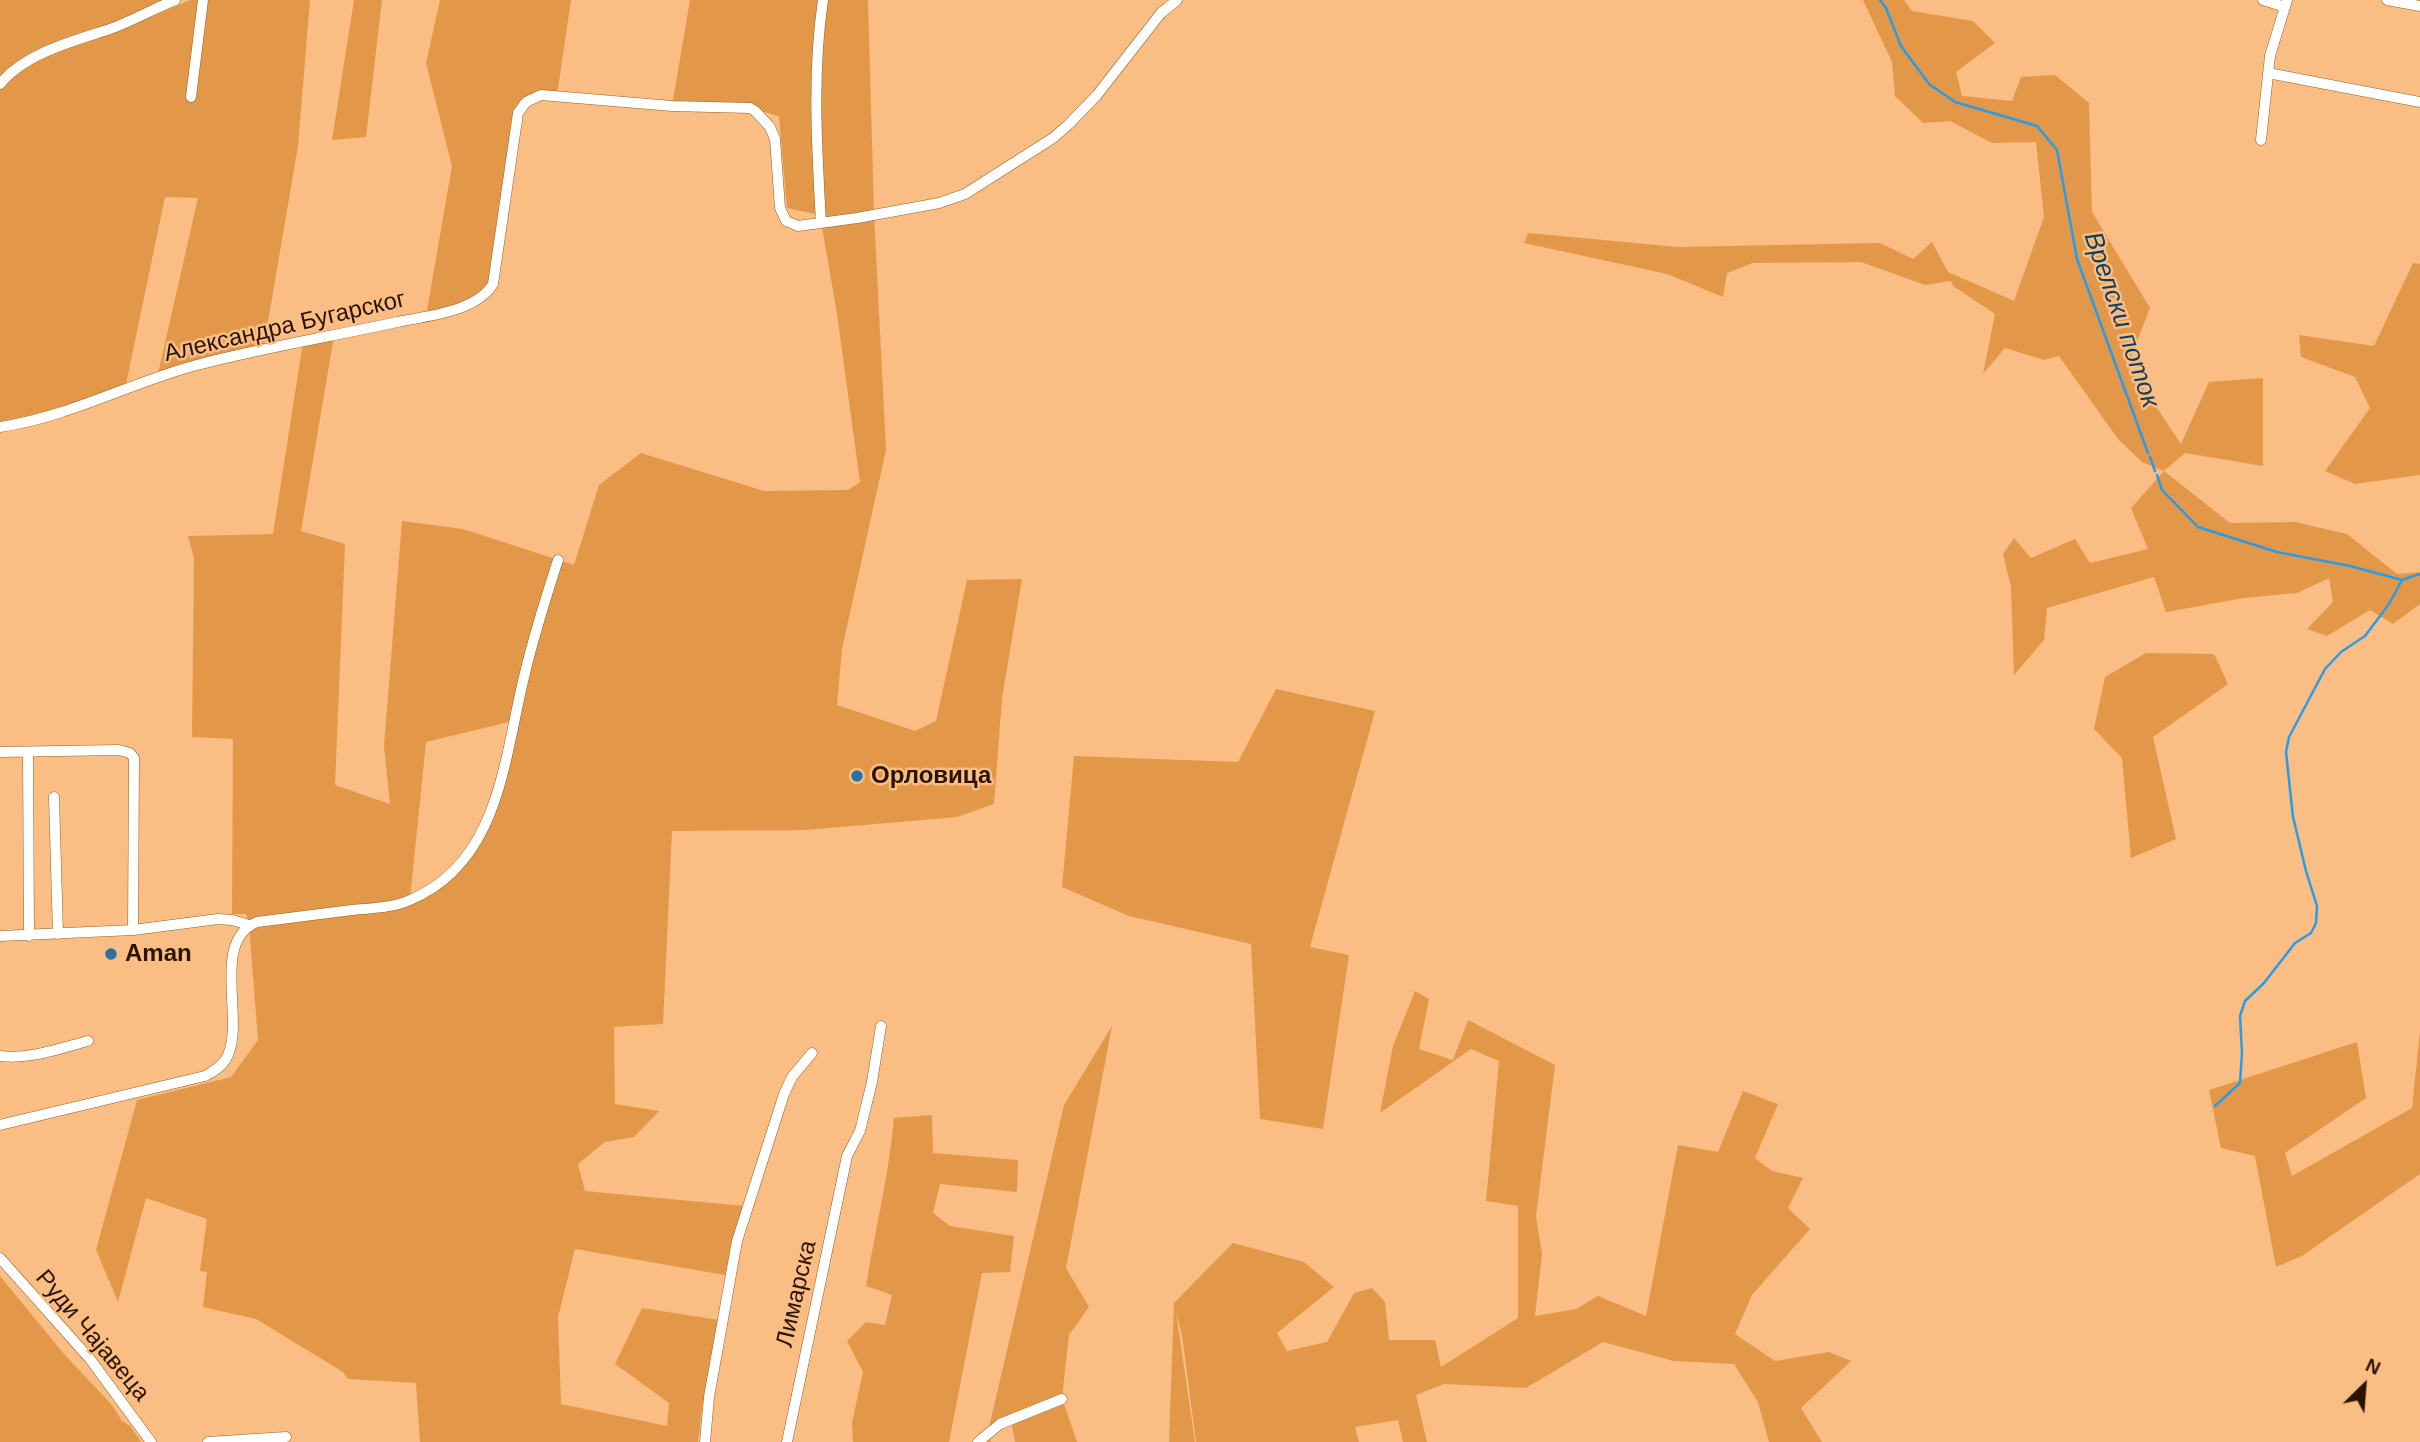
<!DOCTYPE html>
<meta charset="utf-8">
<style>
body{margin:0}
#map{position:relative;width:2420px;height:1442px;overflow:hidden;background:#fabd83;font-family:Arial,sans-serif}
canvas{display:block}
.north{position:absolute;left:2329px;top:1351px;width:70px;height:70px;-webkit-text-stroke:5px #fabd83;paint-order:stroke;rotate:25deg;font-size:19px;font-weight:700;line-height:28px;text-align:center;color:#2a1400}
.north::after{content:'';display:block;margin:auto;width:24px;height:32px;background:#2a1400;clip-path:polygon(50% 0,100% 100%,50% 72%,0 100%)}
</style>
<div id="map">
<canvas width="2420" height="1442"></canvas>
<div class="north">N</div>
</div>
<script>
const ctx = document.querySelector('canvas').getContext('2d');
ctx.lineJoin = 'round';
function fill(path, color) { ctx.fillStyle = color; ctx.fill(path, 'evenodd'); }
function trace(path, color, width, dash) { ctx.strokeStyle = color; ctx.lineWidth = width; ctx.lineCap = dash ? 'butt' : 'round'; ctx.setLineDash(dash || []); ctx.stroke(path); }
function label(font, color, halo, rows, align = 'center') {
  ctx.font = font + ' Arial,sans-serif'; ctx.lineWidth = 5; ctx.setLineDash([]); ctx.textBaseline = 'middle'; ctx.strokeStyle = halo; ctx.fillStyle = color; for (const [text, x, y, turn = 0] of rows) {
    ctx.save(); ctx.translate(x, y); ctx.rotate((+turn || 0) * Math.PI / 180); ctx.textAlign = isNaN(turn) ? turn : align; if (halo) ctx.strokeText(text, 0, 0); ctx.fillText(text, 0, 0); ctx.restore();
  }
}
fill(new Path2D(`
 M0 0H175L123 27 191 0H310L298 146 263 351 157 378 198 198 165 197 125 389 0 427Z
 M354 0H382L366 137 332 140Z
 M440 0H571L557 95 532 98 518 113 493 284 479 300 426 316 452 166 426 63Z
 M690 0H868L874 214 886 450 842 649 837 705 915 731 936 721 967 580 1022 579 1002 698 994 804 957 817 806 830 672 831 663 1024 614 1027 615 1104 659 1111 634 1137 605 1142 578 1164 585 1191 744 1206 725 1275 575 1249 558 1317 561 1404 667 1426 669 1403 615 1364 642 1308 719 1320 702 1407 698 1442H420L416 1383 348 1379 343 1372 256 1319 203 1307 207 1272 200 1271 207 1219 146 1198 118 1302 96 1250 137 1100 231 1077 258 1040 249 925 246 914H232L233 739 192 737 194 558 188 536 273 534 303 342 334 336 301 531 345 544 335 785 390 804 384 746 402 521 463 529 574 565 599 485 641 453 764 491 848 490 860 482 837 314 820 215 787 208 779 116 750 108 672 106ZM513 721 477 841 460 866 410 899 426 742Z
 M1863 0H1904L1912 11 1973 21 1995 43 1956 72 1962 96 2012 101 2021 77 2055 75 2089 103 2092 212 2150 308 2128 365 2181 444 2209 382 2263 378V466L2185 453 2164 471 2230 523 2295 522 2347 534 2397 574 2420 572V604L2393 624 2370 610 2327 636 2307 629 2333 602 2329 578 2297 593 2244 598 2166 612 2154 577 2047 608 2044 640 2014 675 2011 587 2003 554 2014 538 2031 558 2075 539 2090 563 2148 549 2131 508 2164 471 2142 462 2118 439 2059 356 2044 360 2005 348 1983 374 1995 314 1953 286 1951 281 1925 285 1861 262 1753 263 1727 273 1723 297 1667 274 1524 243 1528 233 1678 247 1880 243 1913 259 1932 242 1948 272 2014 301 2044 217 2036 142 1992 143 1950 121 1923 123 1895 96 1892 62Z
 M2413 263 2420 264V475L2355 484 2325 471 2370 408 2355 377 2301 357 2299 335 2374 346Z
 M2146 653 2214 654 2228 684 2153 737 2176 839 2131 858 2122 758 2094 729 2105 677Z
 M1276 689 1375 711 1310 947 1349 955 1323 1129 1260 1119 1251 944 1129 916 1062 887 1074 756 1238 762Z
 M1415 991 1429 999 1419 1049 1453 1060 1468 1020 1555 1065 1536 1216 1542 1254 1535 1316 1576 1309 1598 1296 1646 1316 1678 1145 1718 1152 1743 1091 1778 1104 1755 1158 1772 1171 1803 1178 1788 1208 1810 1229 1752 1295 1735 1334 1775 1361 1829 1352 1851 1361 1801 1408 1822 1442H1769L1758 1402 1734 1364 1674 1361 1603 1342 1526 1388 1444 1384 1416 1395 1427 1442H1403L1398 1420 1355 1427 1359 1442H1196L1182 1335 1176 1312 1195 1442H1169L1174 1303 1233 1243 1304 1262 1334 1287 1277 1333 1287 1351 1327 1342 1354 1293 1372 1288 1385 1302 1389 1340H1435L1441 1367 1518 1318V1206L1486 1201 1499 1061 1471 1049 1380 1113 1393 1046Z
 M1112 1026 1066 1268 1089 1307 1069 1335 1062 1398 1077 1442H1015L1011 1420 989 1432 991 1442H979L988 1432 1064 1105Z
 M2420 1031V1174L2302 1256 2276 1267 2255 1156 2221 1148 2209 1090 2357 1042 2366 1098 2285 1153 2292 1176 2412 1108Z
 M932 1115 933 1153 1018 1160 1017 1192 940 1184 933 1213 950 1226 1014 1236 1010 1272 982 1273 949 1442H853L852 1423 863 1372 847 1341 866 1322 885 1325 892 1295 866 1286C875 1230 889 1175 894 1118Z
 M0 1276 64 1354 112 1405 122 1421 130 1426 141 1442H0Z`), '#e39849');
trace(new Path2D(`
 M1880 0 1886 8 1901 46 1929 84 1955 102 2037 126 2057 150 2077 259 2148 453
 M2150 457 2155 471
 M2157 475 2162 490 2198 527 2277 552 2350 566 2402 580 2420 574
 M2215 1106 2240 1083 2242 1053 2240 1016 2245 1001 2264 983 2295 943 2311 933 2316 923 2317 906 2306 871 2293 817 2286 752 2289 737 2325 669 2341 652 2365 636 2389 604 2402 580`), '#299ce9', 2.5);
const minor = new Path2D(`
 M2263 0 2285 7
 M2387 0 2420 6
 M2268 73 2420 102
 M0 84C25 53 74 41 110 29 132 21 153 9 175 0
 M191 97 203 0
 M2261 140 2270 56 2287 0
 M821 223C817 149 812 74 823 0
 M0 427C68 417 128 384 193 366 260 348 329 337 397 322 427 316 476 312 493 284L518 113 526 102 541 95 672 106 750 108 755 111 770 127 775 139 780 208 786 221 798 226 857 218 939 203 965 194 1053 138 1068 125 1097 95 1161 13 1177 0
 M0 752 119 750 130 753 134 758 133 930
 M28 752 29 936
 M54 797 58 934
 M0 936 133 930 218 919 232 920 249 925
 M0 1056C29 1060 61 1048 88 1041
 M0 1125 205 1076C213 1072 221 1067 226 1059 247 1023 209 942 257 922 289 918 320 914 352 910 372 908 392 908 410 900 501 862 504 756 525 673 534 635 546 597 558 560
 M0 1258 90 1359 151 1442
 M208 1442 286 1437
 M705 1442 709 1397 737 1241 784 1094 792 1077 812 1053
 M787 1442 847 1156 860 1131 872 1082 881 1026
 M978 1442 1000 1424 1062 1399`);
trace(minor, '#965f24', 11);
trace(minor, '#fff', 10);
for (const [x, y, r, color] of [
 [857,776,7,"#2970a4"],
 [111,954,7,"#2970a4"]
]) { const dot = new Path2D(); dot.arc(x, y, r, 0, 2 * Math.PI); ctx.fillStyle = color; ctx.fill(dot); trace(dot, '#fabd83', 2.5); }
label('24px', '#2a1400', '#fabd83', [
 ["Александра Бугарског",285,327,-13],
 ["Лимарска",797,1294,-77],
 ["Руди Чајавеца",92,1336,50]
]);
label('bold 24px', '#2a1400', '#fabd83', [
 ["Орловица",871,776],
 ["Aman",125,954]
], 'left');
label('italic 26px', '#113d5d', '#fabd83', [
 ["Врелски поток",2121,320,71]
]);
</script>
